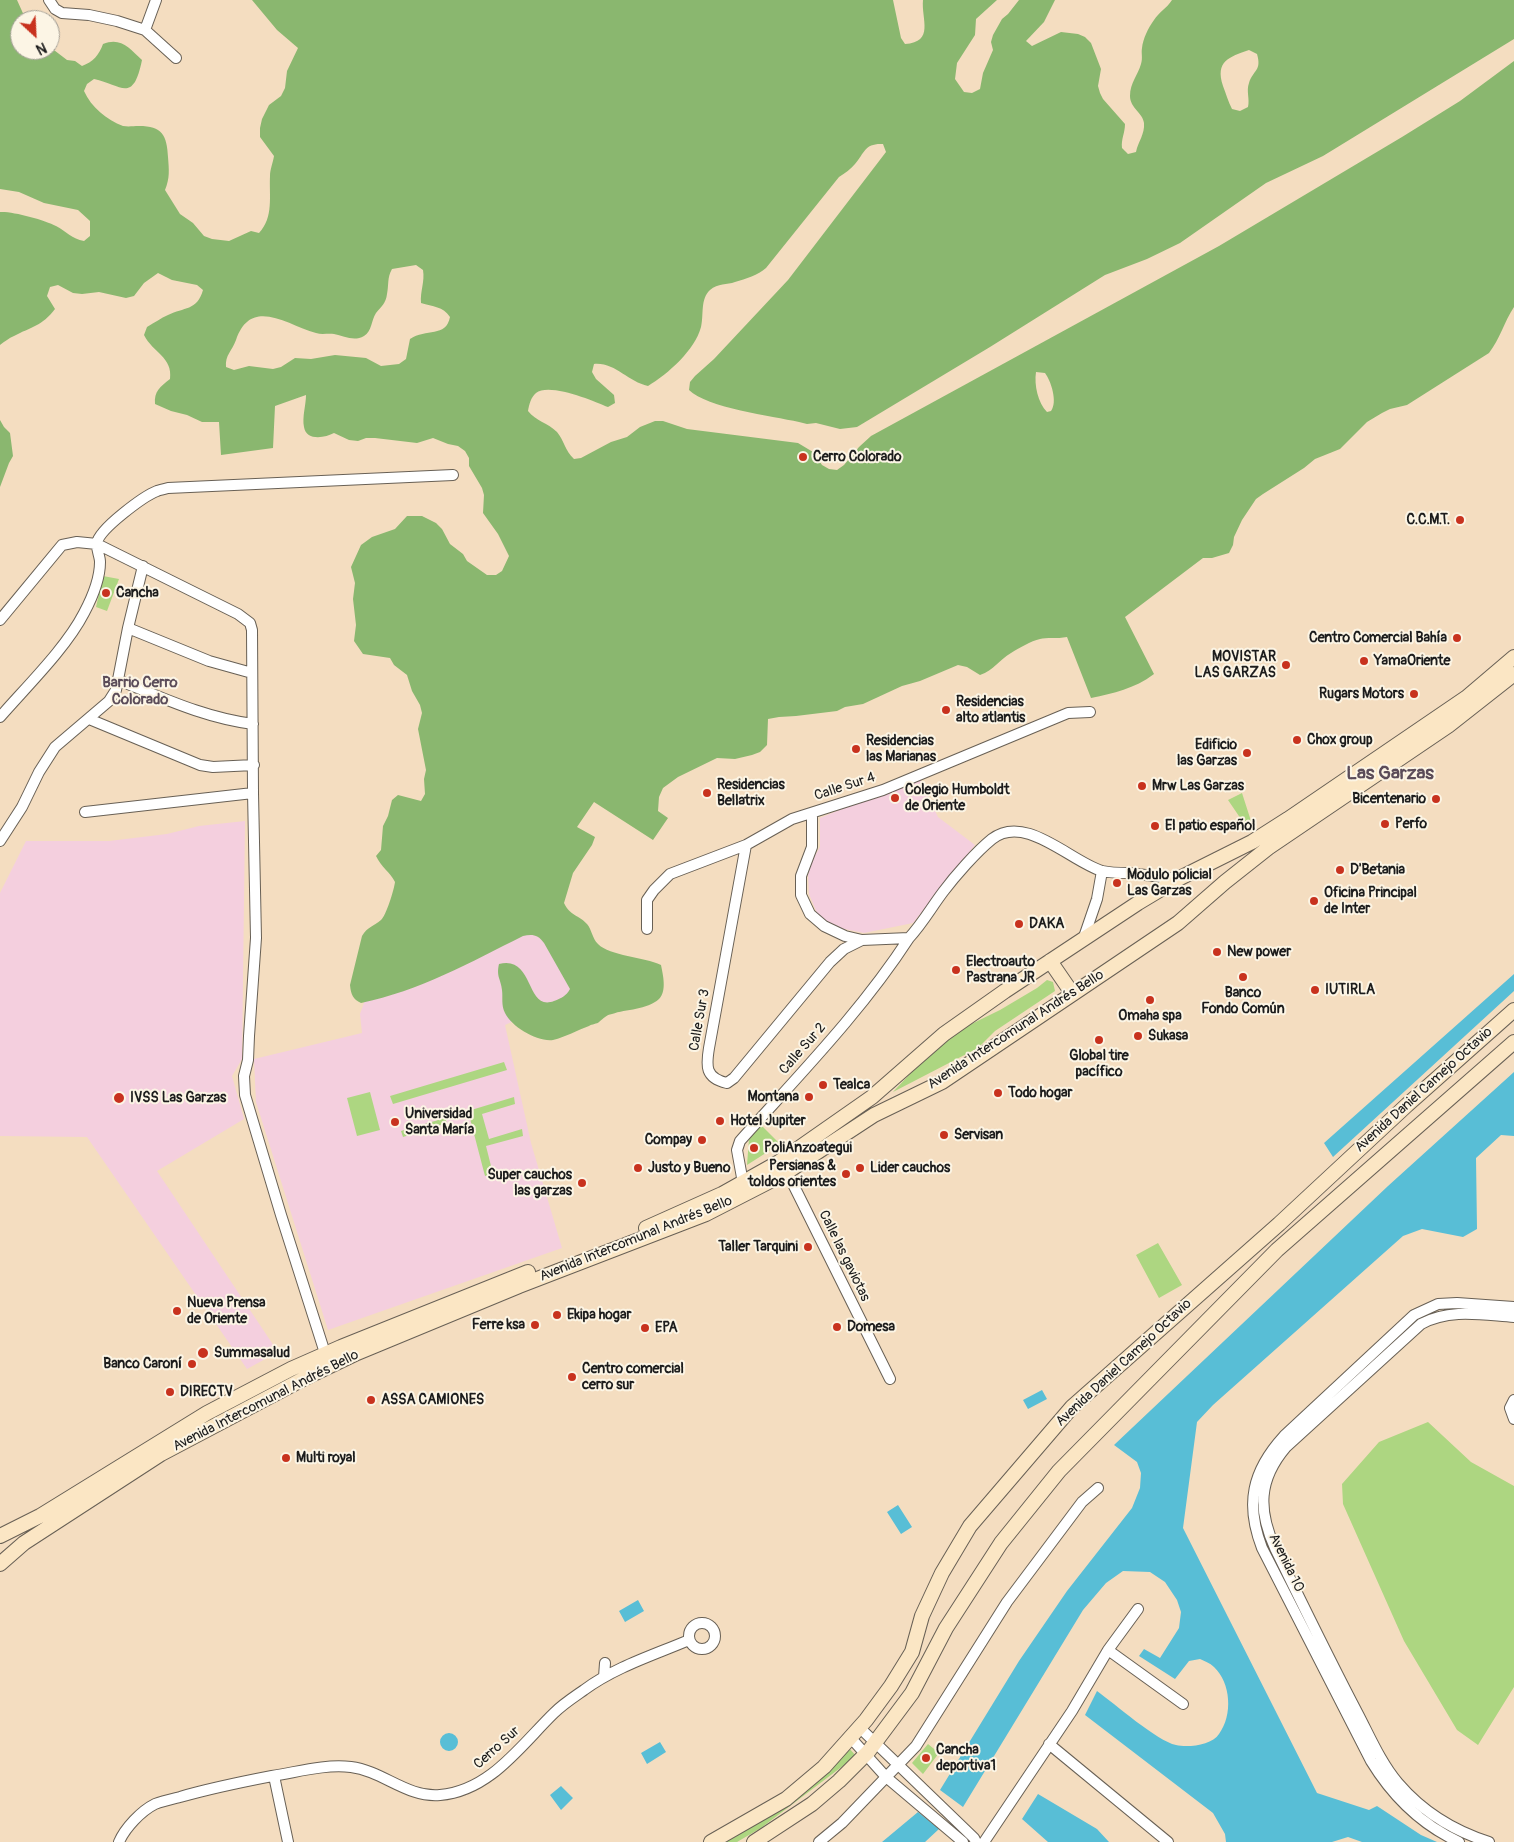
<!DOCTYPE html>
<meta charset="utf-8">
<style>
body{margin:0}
#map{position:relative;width:1514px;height:1842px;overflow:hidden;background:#f4ddc0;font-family:Pangolin,sans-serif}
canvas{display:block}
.north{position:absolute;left:10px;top:10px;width:50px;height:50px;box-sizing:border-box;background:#fcf5e5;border:1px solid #a29e95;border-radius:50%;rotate:155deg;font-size:14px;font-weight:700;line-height:20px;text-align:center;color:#1c1c1c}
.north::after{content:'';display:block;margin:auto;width:18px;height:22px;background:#c8321e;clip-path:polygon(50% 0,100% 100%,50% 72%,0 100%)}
</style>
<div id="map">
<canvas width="1514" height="1842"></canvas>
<div class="north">N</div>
</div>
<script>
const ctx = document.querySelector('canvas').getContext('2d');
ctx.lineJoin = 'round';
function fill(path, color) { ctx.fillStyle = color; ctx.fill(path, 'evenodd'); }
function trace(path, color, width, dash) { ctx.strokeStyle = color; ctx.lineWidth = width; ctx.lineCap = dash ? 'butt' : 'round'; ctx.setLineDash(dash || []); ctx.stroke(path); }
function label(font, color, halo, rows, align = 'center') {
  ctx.font = font + ' Pangolin,sans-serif'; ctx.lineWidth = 4; ctx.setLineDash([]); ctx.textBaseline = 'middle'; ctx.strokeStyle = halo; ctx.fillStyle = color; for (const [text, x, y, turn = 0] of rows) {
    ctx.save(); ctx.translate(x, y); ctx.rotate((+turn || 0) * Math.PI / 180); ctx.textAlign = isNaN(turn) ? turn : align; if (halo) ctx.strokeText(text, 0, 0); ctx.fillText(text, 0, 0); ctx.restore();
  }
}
fill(new Path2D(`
 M919 777 938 817 975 845 913 923 864 933 830 926 817 913 809 894 808 875 812 861 820 847V818Z
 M245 821 242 1059 232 1076 244 1119 157 1171 278 1352 247 1369 87 1137 0 1136V893L26 841H109L167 834 199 826Z
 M542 918 572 994 505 1025 531 1143 562 1248 328 1330 256 1102 254 1059 362 1033 360 1014 365 1000Z`), '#f4cfde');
fill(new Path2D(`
 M103 576 119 579 107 611 96 607Z
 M1242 793 1251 821 1245 825 1228 800Z
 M1047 980 1053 982 1055 991 995 1031 978 1048 893 1092 922 1061 955 1032 1000 1010 1037 988Z
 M504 1062 507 1070 393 1104 390 1096Z
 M370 1092 380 1130 357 1136 347 1098Z
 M514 1097 515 1104 482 1114 489 1139 522 1129 523 1136 486 1146 493 1174 485 1176 468 1111Z
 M445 1118 447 1123 403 1137 401 1131Z
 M761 1125 780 1144 747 1165 749 1139Z
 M1158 1243 1182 1285 1159 1298 1136 1255Z
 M1428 1422 1471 1462 1514 1486V1687L1478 1745 1457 1730 1404 1641 1343 1504 1342 1484 1379 1442Z
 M928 1744 939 1753 923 1774 912 1763Z
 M849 1748 856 1756 761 1828 737 1842H717Z`), '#add681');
fill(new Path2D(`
 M0 0H17L26 20H20V50H50V47L67 60 75 61 82 66C93 62 99 55 103 44 121 37 129 48 142 60 133 104 122 85 94 79L87 84 84 91C91 107 107 120 123 126 129 127 133 126 139 126 162 126 167 135 168 157 169 170 170 178 165 190L180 214 193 223 204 236 212 239 229 241 251 231 259 233C274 217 269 196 270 176 270 169 273 163 274 156L260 137V128L262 119 269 105 281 96 285 88 287 71 298 48 277 30 252 0H893L901 38 905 44C935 42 921 19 923 0H997L976 19 975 35 957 63 955 79 964 92 972 93 980 89 983 73 993 50 991 42 993 35 1002 19 1008 14 1019 0H1055L1044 22 1026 41 1032 46 1061 32 1078 34 1085 37 1091 43 1101 69 1098 86 1100 93 1103 99 1125 124C1125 133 1121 139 1122 148L1128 154 1136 152C1138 142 1145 134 1144 123 1143 113 1130 108 1130 96 1130 83 1138 75 1141 64 1143 58 1141 53 1142 48 1143 39 1148 28 1154 20 1159 12 1167 8 1172 0H1514V39L1323 156 1266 183 1180 243 1147 259 1105 275 990 347 857 427 840 429 816 423 807 424 799 422C772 416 707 408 689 390L690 382 695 376 714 359 788 280 886 152 883 144C865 143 865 152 855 164 851 169 845 173 839 177L766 268C758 275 746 279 735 282 727 285 718 283 710 290 700 299 704 315 701 327 695 350 668 374 648 386 628 382 615 362 594 364L592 372 596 379 614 395 615 403 608 407C594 401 549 382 536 393 531 397 529 405 528 411 536 421 548 423 557 432 564 440 565 451 574 459L581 458 611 442 627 437 640 427 655 421H663L687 429 798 443 813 452 822 465 829 469 837 470 844 465 859 447 871 436 1219 246 1402 137 1460 101 1514 61V307C1504 322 1500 339 1489 353L1407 405 1390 409 1382 413 1367 422 1340 449 1315 459 1304 468 1263 494 1256 499 1242 520 1234 537 1233 545 1229 553 1212 558H1203L1125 617 1154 674C1134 689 1114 693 1091 698L1067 637C1057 639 1046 637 1040 639 1031 641 1019 648 1011 653 999 660 994 670 980 675L967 667 958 665 920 681 902 686 863 704 845 707 837 711 796 716 779 717 768 719 767 745 760 752 752 755 735 759 717 758 678 777 663 788 659 797 658 811 668 818 653 840 594 802 577 827 595 837 592 845 573 873 564 903C570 916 579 915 587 924 592 930 592 938 598 944 610 956 644 957 661 965 663 975 667 991 659 999 647 1010 626 1009 612 1014 606 1015 604 1018 599 1022 597 1024 592 1024 589 1026 577 1030 566 1037 553 1040 537 1042 512 1027 505 1013 501 1005 503 998 502 990 501 979 496 977 499 964 535 955 525 1012 554 1001 562 998 566 996 570 989L544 943C538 935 533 934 523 936 471 962 419 991 361 1003 353 999 351 995 350 985L362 936C368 926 373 927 381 920 386 916 394 890 395 882 390 872 381 867 376 856L381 850 383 826 388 816 392 800 398 795 421 801 425 794 424 779 426 770 418 729 422 713 420 705 412 691 407 675 394 665 390 658 363 654 354 641 356 625 353 599 355 583 351 567 361 545 372 537 395 529 407 516H422L436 523 442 529 450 544 463 554 467 561 487 575H496L502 571 509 556 498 534 483 513 484 495 482 488 469 466V458L465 451 458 446 448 444 433 438 417 443 375 438H366L358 441 349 440 334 433C325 438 306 441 304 427 302 417 306 405 306 395L275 406 273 448 221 455 219 422H202L187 415 171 411 155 404C154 391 160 387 170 379 173 357 153 353 144 335L147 327C154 323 161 318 168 315 184 307 197 311 203 290L197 285 172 280 158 273 144 283 134 296 126 298 99 292 82 294 73 293 58 285 50 287 47 296 55 309C42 326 31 327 14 336 9 338 4 342 0 345V212C12 211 45 220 56 226 66 231 72 239 84 241L90 236V221L78 210 44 203 19 192 0 189ZM1249 50 1257 54C1262 71 1253 70 1249 83 1246 91 1250 99 1248 107L1240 111 1232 109C1228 101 1226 94 1223 86 1215 61 1229 57 1249 50ZM416 265 423 270C425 282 420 291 421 303 433 307 443 306 450 317 446 338 426 328 410 339L406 359 399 364 381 366 366 358 335 355 311 359 295 358 281 367 273 369 249 366 234 370 226 367C225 355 232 351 236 340 251 296 287 325 316 333 322 335 328 333 334 334 344 336 354 342 364 336 372 331 371 321 376 313 381 307 386 303 387 294 389 284 387 278 392 269ZM1036 372 1045 373C1051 381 1058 402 1051 411L1047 412C1038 403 1034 385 1036 372Z
 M0 420 4 427 10 433 13 456 9 463 0 487Z`), '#8ab76f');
fill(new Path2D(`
 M1514 974V991L1333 1157 1324 1143Z
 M1514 1072V1136L1501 1135 1476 1158 1477 1229 1463 1237 1422 1229 1403 1236 1213 1405 1197 1422 1183 1528 1317 1793 1369 1810 1377 1806 1421 1835 1437 1842H1362L1348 1837 1332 1842H1226L1225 1834 1213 1813 1085 1715 1097 1691C1115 1704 1157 1741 1176 1745 1188 1748 1212 1745 1219 1734 1233 1715 1231 1683 1214 1667 1210 1663 1204 1661 1200 1659L1189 1661 1175 1679 1139 1656 1144 1649 1160 1658 1179 1628 1181 1612 1177 1600 1165 1582 1150 1572 1123 1571 1106 1583 1083 1610 963 1807 940 1790 1019 1661 1067 1591 1132 1508 1140 1488 1141 1473 1137 1462 1114 1445 1388 1186Z
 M1042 1390 1047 1399 1028 1409 1023 1400Z
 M898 1505 912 1527 901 1534 887 1512Z
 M638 1600 644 1611 625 1622 619 1611Z
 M440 1742a9 9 0 1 1 18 0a9 9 0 1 1-18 0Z
 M660 1742 666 1752 647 1764 641 1753Z
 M561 1786 573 1798 561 1810 550 1795Z
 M1038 1794 1097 1829 1109 1842H1048L1022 1819Z
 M918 1812 939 1829 925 1842H882Z`), '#58bed6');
const street = new Path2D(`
 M49 0 55 9 62 13 89 15 117 21 145 30 176 58
 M145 30 156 0
 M0 620 62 545 77 542 97 544 238 614 250 623 252 630 253 793 256 938 249 1036 248 1060 244 1076 245 1095 281 1215 325 1353
 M128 628 209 661 252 673
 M118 680C163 698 205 718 253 724
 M0 717C27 686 66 648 84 613 92 598 100 579 100 562 100 556 96 549 97 543 99 529 144 496 157 491 160 490 164 489 168 488L453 475
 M89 719 200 765 213 767 254 765
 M85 812 253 793
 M812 813V847L801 876V895L810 914 824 926 845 936 862 940 909 938C922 924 931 908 943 892 955 876 976 852 992 839 1025 813 1070 861 1102 871 1111 873 1120 873 1129 873 1145 875 1162 877 1178 879
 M0 841 22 807 39 772 55 747 109 701 116 690 128 628 143 566
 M746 845 709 1048C706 1066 705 1078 727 1083L734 1078 830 962 844 949 862 940
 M647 929V900L654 890 670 874 746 845 792 819 883 790 1068 713 1090 712
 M1084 937 1097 899 1102 871
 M787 1172 890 1379
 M743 1183 737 1150 740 1141C798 1076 861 1012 909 938
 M1514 1400 1510 1408 1514 1419
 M689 1636a13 13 0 1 1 26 0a13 13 0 1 1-26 0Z
 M1108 1650 1183 1704
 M604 1677 605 1663
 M859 1727 974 1838 976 1842
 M850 1737 886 1777 963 1842
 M1049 1744 1168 1842
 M274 1776 288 1842
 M119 1842C125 1828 141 1811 155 1804 163 1801 172 1799 180 1797 211 1788 241 1782 272 1776 298 1772 324 1764 351 1767 383 1771 407 1798 440 1795 490 1791 521 1745 554 1713 563 1704 574 1697 584 1690 615 1667 654 1655 689 1640
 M819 1842 842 1823 916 1746 1007 1602 1082 1502 1098 1488
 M984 1842 1072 1711 1108 1650 1138 1609
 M1459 1842C1420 1824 1393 1797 1371 1761L1262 1548C1245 1504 1252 1471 1284 1436L1414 1315 1438 1304 1457 1303 1514 1307
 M1489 1842C1454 1831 1422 1811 1398 1783 1381 1763 1370 1737 1358 1714 1329 1659 1302 1603 1275 1548 1258 1510 1258 1480 1286 1447L1421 1324C1450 1308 1483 1315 1514 1317`);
const secondary = new Path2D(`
 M1050 961 1072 993
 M646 1228 722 1194 779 1162 872 1097 944 1034 1005 991 1138 903 1178 879 1252 842 1288 819 1467 697 1514 657
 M0 1536 40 1516 207 1413 291 1369 341 1347 528 1272
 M0 1564 24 1543 161 1454 307 1377 357 1353 519 1286 706 1214 784 1174 874 1115 942 1082 1178 923 1225 882 1268 848 1448 726 1514 674
 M711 1842 786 1799 824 1767 866 1720 891 1686 912 1652 922 1616 942 1573 970 1526 1072 1407 1279 1224 1407 1105 1514 1010
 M754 1842 812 1804 839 1781 868 1752 912 1693 946 1628 1001 1543 1059 1471 1277 1250 1514 1042`);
trace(street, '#686055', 12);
trace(secondary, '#686055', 16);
trace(street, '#fff', 10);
trace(secondary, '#fbe6c4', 14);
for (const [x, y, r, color] of [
 [803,457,5,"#c8321e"],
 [1460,520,5,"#c8321e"],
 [106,593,5,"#c8321e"],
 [1457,638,5,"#c8321e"],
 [1364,661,5,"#c8321e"],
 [1286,665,5,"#c8321e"],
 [1414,694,5,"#c8321e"],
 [946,710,5,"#c8321e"],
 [1297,740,5,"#c8321e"],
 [856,749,5,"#c8321e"],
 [1247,753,5,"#c8321e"],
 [1142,786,5,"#c8321e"],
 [707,793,5,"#c8321e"],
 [895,798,5,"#c8321e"],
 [1436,799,5,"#c8321e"],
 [1385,824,5,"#c8321e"],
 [1155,826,5,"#c8321e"],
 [1340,870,5,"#c8321e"],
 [1117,883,5,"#c8321e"],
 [1314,901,5,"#c8321e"],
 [1019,924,5,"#c8321e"],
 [1217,952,5,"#c8321e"],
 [956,970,5,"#c8321e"],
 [1243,977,5,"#c8321e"],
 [1315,990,5,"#c8321e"],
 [1150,1000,5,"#c8321e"],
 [1138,1036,5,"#c8321e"],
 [1099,1040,5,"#c8321e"],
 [823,1085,5,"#c8321e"],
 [998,1093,5,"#c8321e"],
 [809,1097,5,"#c8321e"],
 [119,1098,6,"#c8321e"],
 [720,1121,5,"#c8321e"],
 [395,1122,5,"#c8321e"],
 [944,1135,5,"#c8321e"],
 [702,1140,5,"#c8321e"],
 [754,1148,5,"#c8321e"],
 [638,1168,5,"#c8321e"],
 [860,1168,5,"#c8321e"],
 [846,1174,5,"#c8321e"],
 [582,1183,5,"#c8321e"],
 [808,1247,5,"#c8321e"],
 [177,1311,5,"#c8321e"],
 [557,1315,5,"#c8321e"],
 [535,1325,5,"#c8321e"],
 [837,1327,5,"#c8321e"],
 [645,1328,5,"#c8321e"],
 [203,1353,6,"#c8321e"],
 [192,1364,5,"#c8321e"],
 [572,1377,5,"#c8321e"],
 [170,1392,5,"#c8321e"],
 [371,1400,5,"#c8321e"],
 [286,1458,5,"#c8321e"],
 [926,1758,5,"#c8321e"]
]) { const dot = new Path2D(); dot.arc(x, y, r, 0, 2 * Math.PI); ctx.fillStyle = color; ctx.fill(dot); trace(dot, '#fcf5e5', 2); }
label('bold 14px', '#1c1c1c', '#fcf5e5', [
 ["Cerro Colorado",813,457],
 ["C.C.M.T.",1450,520,"right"],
 ["Cancha",116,593],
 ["Centro Comercial Bahía",1447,638,"right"],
 ["MOVISTAR",1276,657,"right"],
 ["LAS GARZAS",1276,673,"right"],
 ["YamaOriente",1374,661],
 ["Rugars Motors",1404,694,"right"],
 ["Residencias",956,702],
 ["alto atlantis",956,718],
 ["Chox group",1307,740],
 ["Residencias",866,741],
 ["las Marianas",866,757],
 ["Edificio",1237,745,"right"],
 ["las Garzas",1237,761,"right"],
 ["Residencias",717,785],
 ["Bellatrix",717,801],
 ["Mrw Las Garzas",1152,786],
 ["Colegio Humboldt",905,790],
 ["de Oriente",905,806],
 ["Bicentenario",1426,799,"right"],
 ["Perfo",1395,824],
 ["El patio español",1165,826],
 ["D'Betania",1350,870],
 ["Modulo policial",1127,875],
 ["Las Garzas",1127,891],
 ["Oficina Principal",1324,893],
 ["de Inter",1324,909],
 ["DAKA",1029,924],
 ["New power",1227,952],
 ["Electroauto",966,962],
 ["Pastrana JR",966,978],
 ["IUTIRLA",1325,990],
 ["Banco",1243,993,"center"],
 ["Fondo Común",1243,1009,"center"],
 ["Omaha spa",1150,1016,"center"],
 ["Sukasa",1148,1036],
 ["Global tire",1099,1056,"center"],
 ["pacífico",1099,1072,"center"],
 ["Tealca",833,1085],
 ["Todo hogar",1008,1093],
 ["Montana",799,1097,"right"],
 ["IVSS Las Garzas",130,1098],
 ["Universidad",405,1114],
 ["Santa María",405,1130],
 ["Hotel Jupiter",730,1121],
 ["Servisan",954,1135],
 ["Compay",692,1140,"right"],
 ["PoliAnzoategui",764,1148],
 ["Persianas &",836,1166,"right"],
 ["toldos orientes",836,1182,"right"],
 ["Justo y Bueno",648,1168],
 ["Lider cauchos",870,1168],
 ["Super cauchos",572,1175,"right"],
 ["las garzas",572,1191,"right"],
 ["Taller Tarquini",798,1247,"right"],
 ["Nueva Prensa",187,1303],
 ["de Oriente",187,1319],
 ["Ekipa hogar",567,1315],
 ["Ferre ksa",525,1325,"right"],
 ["Domesa",847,1327],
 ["EPA",655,1328],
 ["Summasalud",214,1353],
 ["Banco Caroní",182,1364,"right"],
 ["Centro comercial",582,1369],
 ["cerro sur",582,1385],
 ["DIRECTV",180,1392],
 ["ASSA CAMIONES",381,1400],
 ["Multi royal",296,1458],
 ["Cancha",936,1750],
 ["deportiva1",936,1766]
], 'left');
label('14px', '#1c1c1c', '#fcf5e5', [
 ["Calle Sur 4",845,787,-18],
 ["Calle Sur 3",700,1020,-80],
 ["Avenida Intercomunal Andrés Bello",1016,1030,-33],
 ["Calle Sur 2",803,1049,-49],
 ["Avenida Daniel Camejo Octavio",1424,1090,-42],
 ["Avenida Intercomunal Andrés Bello",636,1239,-22],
 ["Calle las gaviotas",844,1256,64],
 ["Avenida Daniel Camejo Octavio",1124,1363,-43],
 ["Avenida Intercomunal Andrés Bello",266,1401,-27],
 ["Avenida 10",1286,1563,64],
 ["Cerro Sur",497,1748,-42]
]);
label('bold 15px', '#5b4c59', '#fcf5e5', [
 ["Barrio Cerro",140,683],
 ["Colorado",140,700]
]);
label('bold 19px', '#5b4c59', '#fcf5e5', [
 ["Las Garzas",1390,774]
]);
</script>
